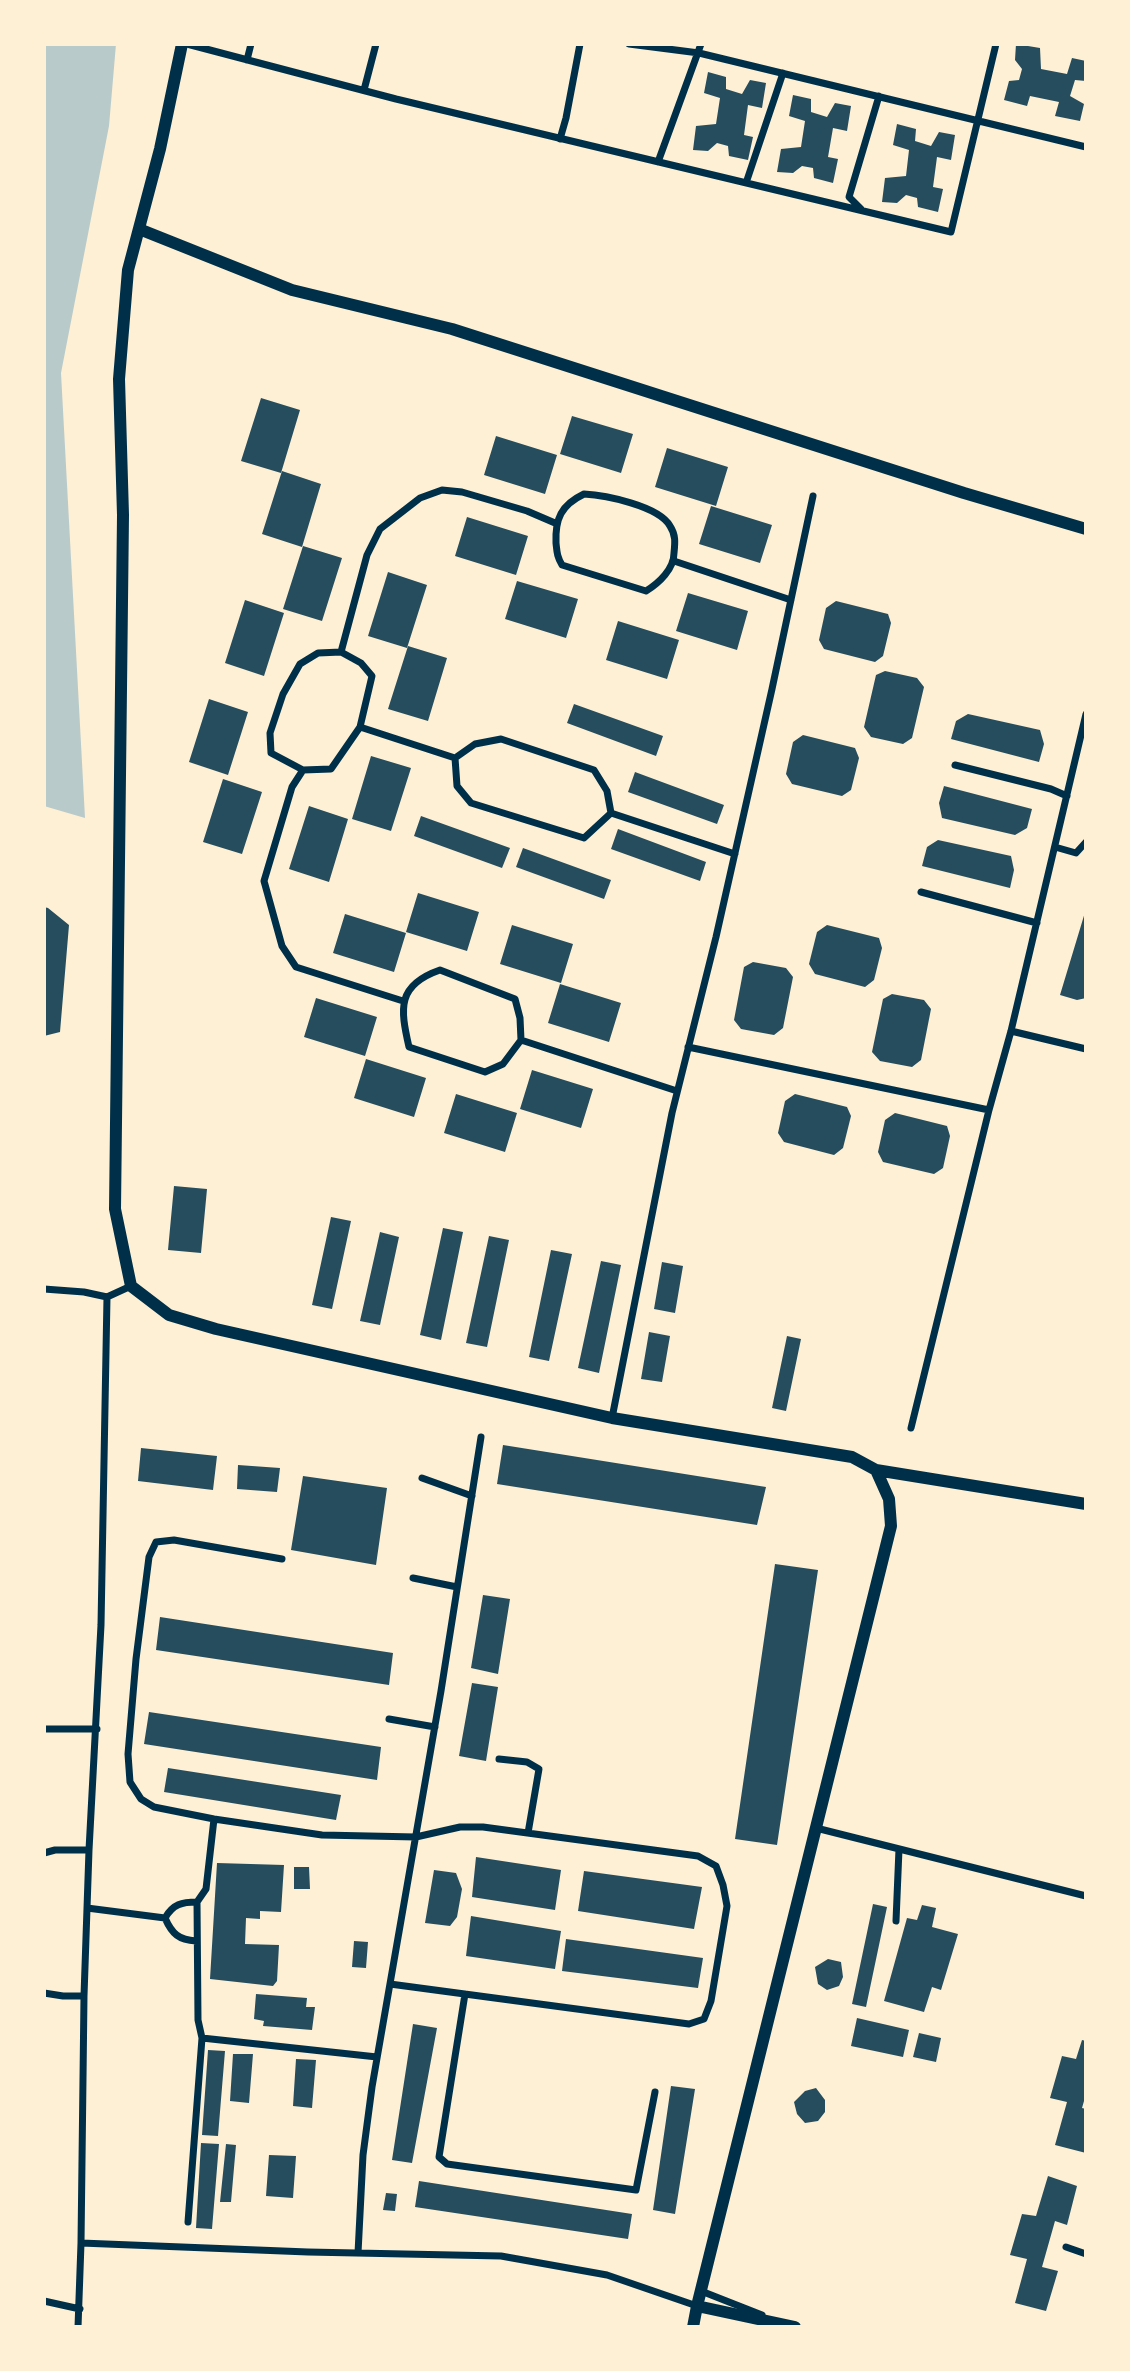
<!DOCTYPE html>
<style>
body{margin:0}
#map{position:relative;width:1130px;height:2371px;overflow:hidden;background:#fdf0d5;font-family:"Asap Condensed",sans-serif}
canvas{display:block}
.frame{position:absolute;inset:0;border:46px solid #fdf0d5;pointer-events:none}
</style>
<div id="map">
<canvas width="1130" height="2371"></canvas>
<div class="frame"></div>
</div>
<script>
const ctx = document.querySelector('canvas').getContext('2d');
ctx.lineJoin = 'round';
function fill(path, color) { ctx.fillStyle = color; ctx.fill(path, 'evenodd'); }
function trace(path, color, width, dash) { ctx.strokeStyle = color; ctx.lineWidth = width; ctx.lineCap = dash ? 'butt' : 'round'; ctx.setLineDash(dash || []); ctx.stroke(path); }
fill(new Path2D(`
 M44 44H116L109 126 61 373 85 818 44 806Z`), '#b9caca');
fill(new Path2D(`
 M1016 44 1040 48 1041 69 1067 74 1072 58 1086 61V81L1075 80 1070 96 1084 104 1080 121 1055 116 1059 102 1030 96 1027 106 1004 100 1009 81 1019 80 1022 69 1015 60Z
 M708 72 726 77V89L742 94 750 80 766 83 762 108 748 105 744 135 753 137 748 160 729 156 728 146 717 143 708 151 693 150 696 126 716 124 720 98 704 93Z
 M793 95 811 99V112L827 117 835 103 851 106 847 131 833 128 828 157 838 159 833 183 814 178 813 168 802 166 793 173 777 172 781 149 801 147 805 121 789 116Z
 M897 124 916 129 915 141 931 146 939 132 955 135 951 160 937 157 933 187 943 189 938 212 918 207 917 198 906 195 897 203 882 202 885 178 906 176 909 150 893 145Z
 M261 398 300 410 281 473 241 461Z
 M572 416 633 434 621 473 560 454Z
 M496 436 557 455 545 494 484 475Z
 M667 448 728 467 716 506 655 487Z
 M282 471 321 484 302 547 262 534Z
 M711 506 772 525 760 563 699 544Z
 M467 517 528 536 516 575 455 556Z
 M303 546 342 558 322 621 283 609Z
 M388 572 427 585 407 648 368 636Z
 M517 581 578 599 566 638 505 619Z
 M688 593 748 611 737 650 676 631Z
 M245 600 284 613 264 676 225 663Z
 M836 601 888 614 891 623 883 656 875 662 824 649 819 640 826 608Z
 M618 621 679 640 667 679 606 660Z
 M408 646 447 658 428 721 388 709Z
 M885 671 917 678 924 687 912 738 903 744 871 737 864 727 876 675Z
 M209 699 248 712 228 775 189 762Z
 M574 704 663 736 656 756 567 723Z
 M968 714 1040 730 1044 744 1039 762 951 739 956 721Z
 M803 735 855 748 859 758 851 790 842 796 792 784 786 774 793 742Z
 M371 756 411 768 391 831 352 819Z
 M635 772 724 805 717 824 628 792Z
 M223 779 262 792 242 854 203 842Z
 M944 786 1032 809 1027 828 1015 835 942 818 939 803Z
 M309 806 348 819 329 882 289 869Z
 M421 816 510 848 502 868 414 836Z
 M618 829 706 862 700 881 611 849Z
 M938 840 1011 856 1014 870 1010 888 922 866 927 847Z
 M523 848 611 880 604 899 516 867Z
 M418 893 479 912 467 951 406 932Z
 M44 907 48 908 69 925 60 1032 44 1036Z
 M1086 909V998L1077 1000 1060 995Z
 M345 914 406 933 394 972 333 953Z
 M512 925 573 944 561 983 500 964Z
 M827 925 879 938 882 948 874 980 865 987 815 974 809 964 817 932Z
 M753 962 786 968 793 977 783 1028 774 1035 741 1029 734 1020 744 967Z
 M560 984 621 1003 609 1042 548 1023Z
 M892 994 924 1000 931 1009 921 1060 912 1067 880 1061 872 1052 883 999Z
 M316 998 377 1017 365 1056 304 1037Z
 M366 1059 426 1078 414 1117 354 1098Z
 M532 1070 593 1089 581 1128 520 1109Z
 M456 1094 517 1113 505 1152 444 1133Z
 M795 1094 847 1107 851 1116 843 1148 834 1155 784 1142 778 1133 785 1101Z
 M895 1113 947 1126 950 1136 943 1168 934 1174 883 1162 878 1152 885 1120Z
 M174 1186 207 1189 201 1253 168 1250Z
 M331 1217 351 1221 332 1309 312 1305Z
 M443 1228 463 1232 441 1340 420 1335Z
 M380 1232 399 1237 380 1325 360 1321Z
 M489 1236 509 1240 487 1347 466 1343Z
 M551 1250 572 1254 549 1361 529 1357Z
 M601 1261 621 1265 599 1373 578 1368Z
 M662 1262 683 1266 675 1313 654 1309Z
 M649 1332 670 1336 662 1382 641 1379Z
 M787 1336 801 1339 786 1411 772 1408Z
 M503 1445 766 1487 757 1525 497 1484Z
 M141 1448 217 1456 213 1490 138 1481Z
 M238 1465 280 1468 277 1492 237 1489Z
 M303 1476 387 1488 376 1565 291 1550Z
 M775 1564 818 1570 777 1845 735 1839Z
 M483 1595 510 1599 498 1674 471 1668Z
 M160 1617 393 1653 389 1685 156 1650Z
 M472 1683 498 1687 486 1761 459 1756Z
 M149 1712 381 1747 377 1780 144 1744Z
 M168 1768 341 1795 336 1820 164 1792Z
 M476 1857 561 1870 555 1910 472 1897Z
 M217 1863 284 1865 281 1912 260 1911V1919L246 1918 245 1944 279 1945 277 1981 273 1986 210 1979Z
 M294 1867H309L310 1889H294Z
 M434 1870 456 1873 462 1889 457 1917 450 1926 425 1923Z
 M584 1871 702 1887 694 1929 578 1911Z
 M873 1904 887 1907 866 2007 852 2004Z
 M922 1905 936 1908 932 1927 958 1934 941 1990 932 1987 924 2012 884 2001 907 1918 917 1920Z
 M471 1916 561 1931 555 1969 466 1956Z
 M566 1939 703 1958 698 1988 562 1971Z
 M354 1941 368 1942 366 1968 352 1967Z
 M828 1959 841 1962 843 1977 839 1986 827 1990 818 1984 815 1967Z
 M256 1994 307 1998 306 2007H315L312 2030 263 2026 264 2021 254 2019Z
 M857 2018 909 2030 903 2057 851 2046Z
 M413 2024 437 2028 412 2163 392 2160Z
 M919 2033 941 2038 936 2062 913 2057Z
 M1082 2040 1086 2041V2094L1082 2108 1086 2109V2153L1055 2145 1067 2102 1050 2098 1062 2056 1076 2059Z
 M208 2050 225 2051 218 2136 202 2135Z
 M233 2054H253L249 2103 230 2101Z
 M296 2059 316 2060 312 2108 293 2106Z
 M671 2086 695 2089 675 2214 653 2210Z
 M816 2088 825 2100V2112L818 2121 805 2123 797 2114 794 2102 805 2091Z
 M201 2143 219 2144 212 2229 196 2228Z
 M226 2144 236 2145 231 2202H220Z
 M269 2155 296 2156 293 2198 266 2196Z
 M1048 2176 1077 2186 1067 2225 1055 2221 1042 2267 1058 2271 1046 2311 1015 2303 1027 2259 1010 2255 1022 2214 1036 2216Z
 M419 2181 632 2214 628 2239 415 2207Z
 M386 2193 397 2194 395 2211 383 2210Z`), '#264d5e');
trace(new Path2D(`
 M187 44 396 99 951 232 996 44
 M629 44 699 53 1086 147
 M247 60 251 44
 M364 90 376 44
 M560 139 566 118 580 44
 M658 162 701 44
 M746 183 783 73
 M861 209 849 197 879 96
 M584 494C605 495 659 506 670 526 676 535 675 543 674 553 674 569 659 583 646 591L562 565C557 557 557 552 556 543 555 519 561 505 584 494Z
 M674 561 791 600
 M341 652 361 663 372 676 360 727 331 769 303 770 271 753 270 733 283 694 300 664 318 653Z
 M341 652 367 555 380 529 420 498 442 490 462 492 527 511 555 523
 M360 727 455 758
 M501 739 594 770 607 791 611 813 584 838 471 803 457 786 455 758 475 744Z
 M955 765 1051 789 1067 796
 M303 770 292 787 264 881 282 946 296 967 403 1001
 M611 813 735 854
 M1055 847 1076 853 1086 842
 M921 892 1037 923
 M440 970 515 999 520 1018 521 1040 503 1064 485 1072 409 1047C400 1008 397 985 440 970Z
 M1011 1031 1086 1049
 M521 1040 677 1091
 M688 1047 989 1110 1011 1031 1086 714
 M131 1286 107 1297 101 1625 89 1850 84 1996 81 2243 308 2252 501 2256 607 2275 697 2306
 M44 1289 84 1292 107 1297
 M612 1418 672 1113 716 937 772 689 813 496
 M911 1428 989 1110
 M422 1478 472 1496
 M282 1559 174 1540 156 1542 149 1557 136 1659 128 1754 130 1782 141 1799 154 1807 214 1819 322 1835 416 1837 460 1827H483L698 1856 716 1866 723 1885 727 1906 711 2001 704 2019 689 2024 390 1984
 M413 1578 457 1587
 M389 1719 435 1727
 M44 1729H97
 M499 1759 527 1762 539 1769 528 1833
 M816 1828 1086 1896
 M44 1853 55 1850H89
 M87 1908 165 1918
 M165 1918C172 1934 179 1940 196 1941
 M165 1918C173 1904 182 1902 197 1902
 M896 1921 899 1849
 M44 1993 63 1996H84
 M465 1994 439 2157 447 2164 636 2190 655 2092
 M202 2038 377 2057
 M188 2222 202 2038 198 2020 197 1902 206 1889 214 1819
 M1066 2247 1086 2254
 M358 2253 363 2155 372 2087 441 1691 481 1437
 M701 2291 762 2315
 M44 2301 80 2309
 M78 2327 81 2243`), '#003049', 7);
trace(new Path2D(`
 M182 44 160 149 128 270 119 379 123 515 115 1209 131 1286 169 1315 216 1329 612 1418 852 1457 876 1470 889 1499 891 1526 697 2306 693 2327
 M139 229 292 290 452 329 964 493 1086 529
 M876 1470 1086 1504
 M697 2306 795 2327`), '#003049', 12);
</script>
